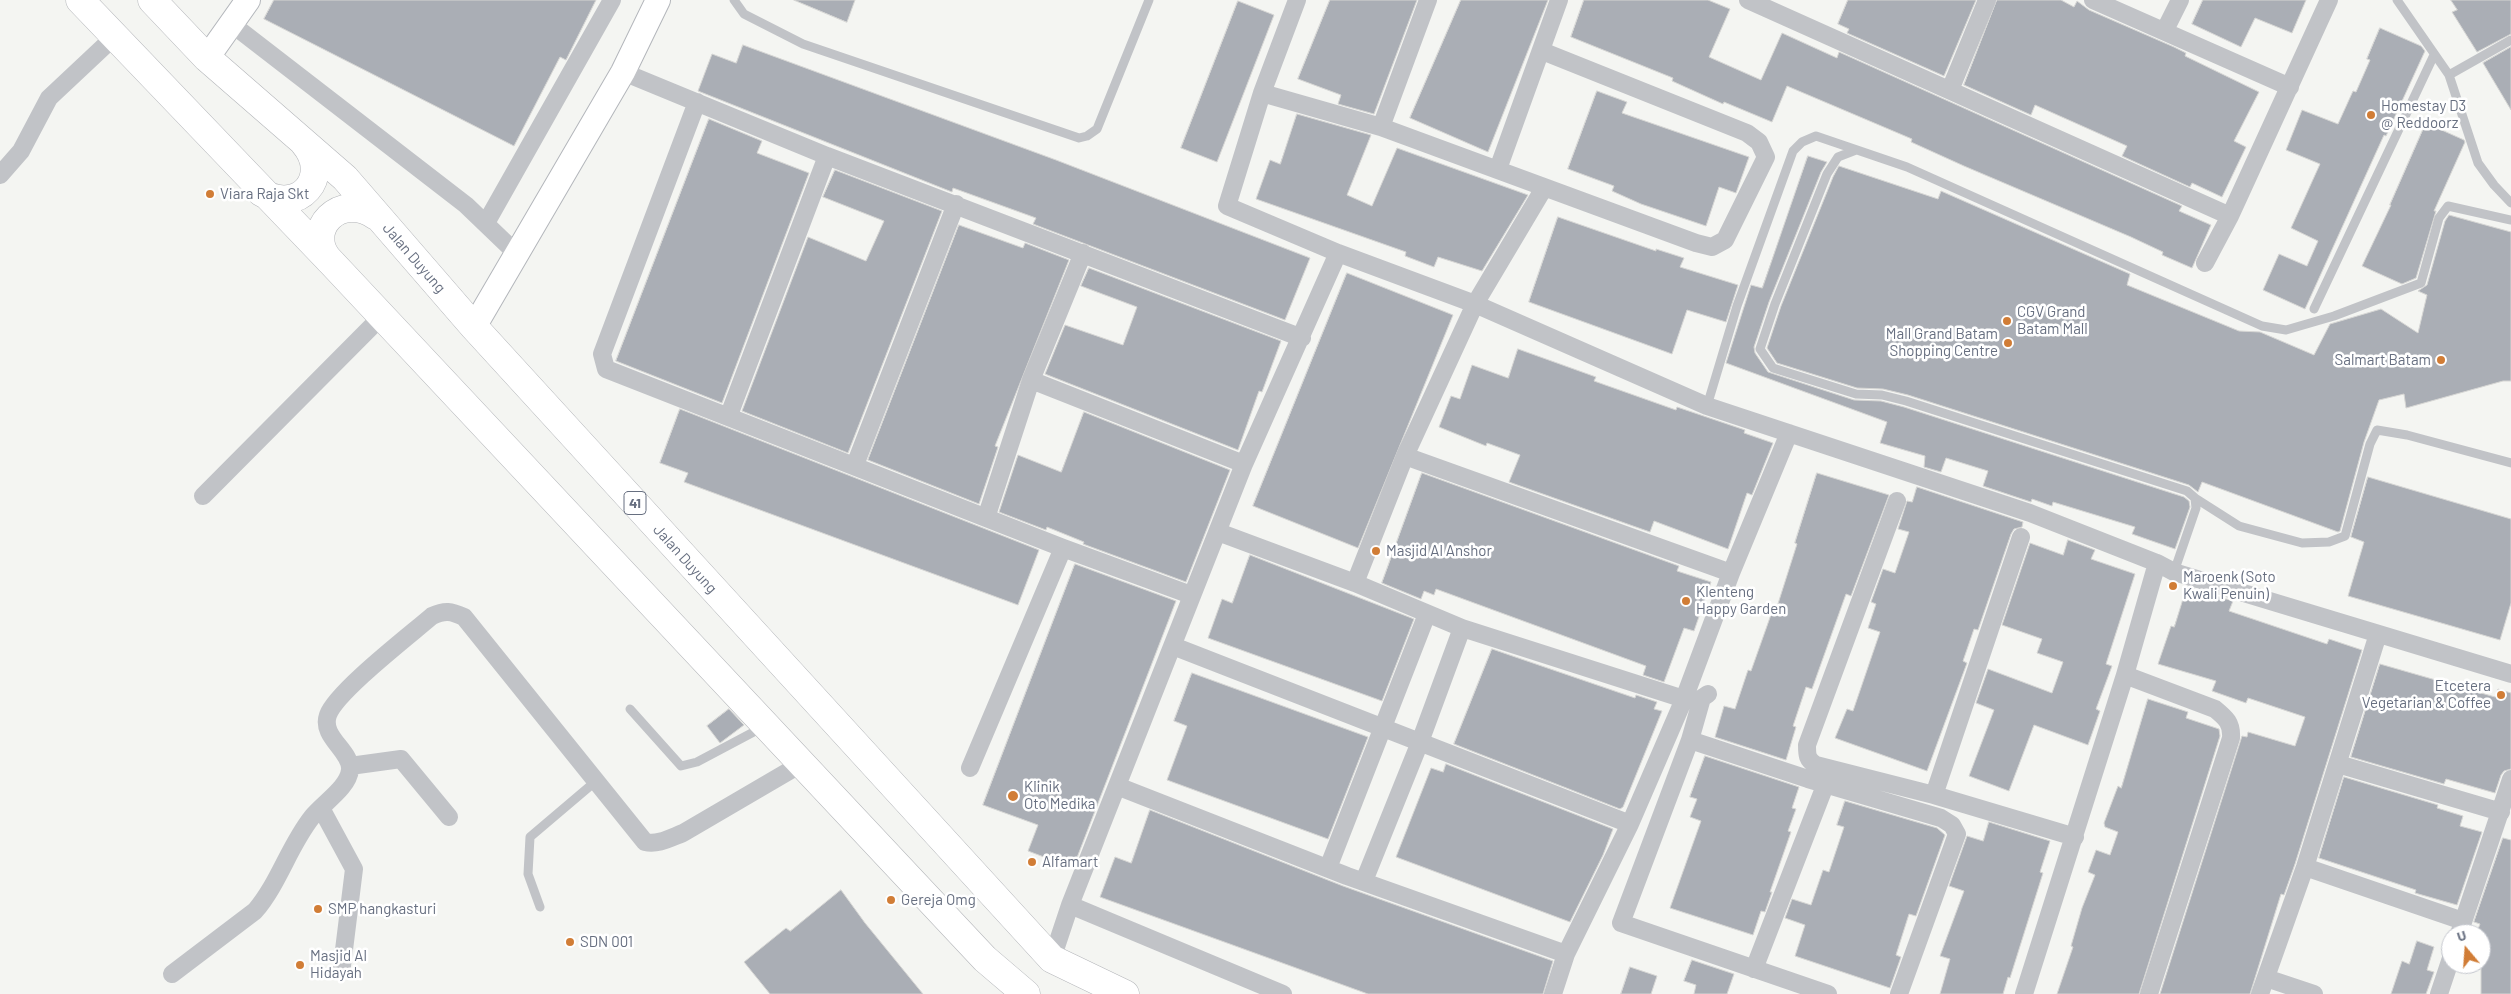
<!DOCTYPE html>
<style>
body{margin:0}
#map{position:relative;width:2511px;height:994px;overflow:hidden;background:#f4f5f2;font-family:Barlow,sans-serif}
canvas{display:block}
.north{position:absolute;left:2441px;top:924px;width:50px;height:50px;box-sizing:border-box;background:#fff;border:1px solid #c2c5cc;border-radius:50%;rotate:342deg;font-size:14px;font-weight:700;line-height:20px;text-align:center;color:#676f80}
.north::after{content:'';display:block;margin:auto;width:18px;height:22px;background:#d17d36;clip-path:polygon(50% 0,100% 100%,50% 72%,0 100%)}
</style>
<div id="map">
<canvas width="2511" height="994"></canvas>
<div class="north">U</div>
</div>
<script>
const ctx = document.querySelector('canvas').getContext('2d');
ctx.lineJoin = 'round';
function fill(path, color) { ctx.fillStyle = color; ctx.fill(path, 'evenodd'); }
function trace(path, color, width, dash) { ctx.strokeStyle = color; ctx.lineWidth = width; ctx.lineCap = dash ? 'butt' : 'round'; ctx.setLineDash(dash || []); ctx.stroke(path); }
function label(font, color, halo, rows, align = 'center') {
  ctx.font = font + ' Barlow,sans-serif'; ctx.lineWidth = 5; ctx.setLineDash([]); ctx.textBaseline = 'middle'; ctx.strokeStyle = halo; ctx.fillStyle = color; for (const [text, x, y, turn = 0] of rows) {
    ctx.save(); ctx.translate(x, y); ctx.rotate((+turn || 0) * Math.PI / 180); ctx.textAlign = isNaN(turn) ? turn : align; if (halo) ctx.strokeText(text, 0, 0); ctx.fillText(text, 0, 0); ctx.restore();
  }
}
const building = new Path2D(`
 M274 0H596L566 60 560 57 514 146 264 19Z
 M794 0H855L847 22Z
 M1330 0H1417L1374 114 1338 104 1341 95 1298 79Z
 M1461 0H1548L1488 152 1410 118Z
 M1584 0H1708L1730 9 1709 57 1761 80 1782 33 1837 58 1839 52 2182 206 2179 211 2211 225 2192 268 2162 255 2163 252 2131 237 1964 166 1911 142 1912 139 1787 86 1772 122 1724 102 1723 104 1672 81 1673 78 1571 37Z
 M1848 0H1976L1944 76 1847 33 1849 29 1838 24Z
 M1997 0H2061L2074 7 2077 1 2089 10 2174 47 2186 53 2185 56 2259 92 2234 141 2246 147 2222 197 2192 183 2190 187 2122 156 2127 146 2035 105 2031 115 1964 85Z
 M2203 0H2306L2292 33 2255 18 2241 47 2192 24Z
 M2451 0H2511V34L2477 52 2452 12 2457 10Z
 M1238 1 1274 15 1217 162 1181 148Z
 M2380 28 2421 46 2425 51 2386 136 2384 135 2305 309 2263 290 2279 254 2307 266 2318 241 2291 228 2320 164 2286 150 2302 110 2338 124 2353 91 2356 92 2370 60 2367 59Z
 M743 45 1056 160 1310 258 1285 320 1033 224 1036 218 953 188 952 192 698 91 712 54 736 63Z
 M2511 47V110L2483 63Z
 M1597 91 1627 102 1622 113 1749 157 1736 193 1719 187 1706 226 1641 204 1612 191 1614 186 1568 169Z
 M1297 114 1371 135 1347 195 1372 206 1397 148 1528 195 1482 271 1438 257 1434 267 1405 256 1406 252 1256 199 1270 160 1280 164Z
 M709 119 762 141 757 153 809 173 722 403 616 361Z
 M2426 123 2464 140 2465 142 2434 211H2436L2416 278 2402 284 2362 266 2391 205H2390Z
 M1808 156 1827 162 1821 172 1769 302 1754 347 1755 353 1768 372 1854 400 1881 401 1904 407 2184 497 2189 501 2190 507 2175 549 2132 534 2135 527 2053 502 2052 506 2032 499 2031 502 1983 486 1988 471 1946 458 1941 472 1924 467 1925 456 1880 443 1887 422 1726 363 1751 285 1762 288Z
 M1839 166 1938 199 1941 191 2130 274 2127 285 2239 331 2260 332 2314 355 2330 324 2381 309 2418 333 2427 295 2418 291 2427 285 2445 221 2449 215 2511 232V381H2503L2406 408 2404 394 2379 400 2364 442 2340 531 2338 532 2202 482 2198 492 2189 485 1908 395 1883 389 1857 388 1777 363 1767 348 1781 306 1833 177Z
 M835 170 942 211 848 453 742 411 808 237 866 261 884 221 823 197Z
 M1558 217 1656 251V249L1684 258 1680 267 1738 285 1726 322 1687 310 1672 354 1529 302Z
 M959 225 1023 248 1025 243 1069 260 995 446 998 447 979 504 868 460Z
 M1089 268 1281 341 1262 392 1259 391 1238 450 1045 374 1065 325 1123 345 1137 307 1081 286Z
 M1347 273 1453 315 1358 548 1253 506Z
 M1518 349 1596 377 1594 381 1676 410 1677 407 1745 430 1744 433 1773 443 1752 495 1747 493 1728 549 1654 521 1650 532 1509 482 1520 455 1487 443 1486 446 1439 427 1451 396 1460 399 1472 365 1508 378Z
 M680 409 1039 550 1018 605 684 482 688 473 660 463Z
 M1084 412 1230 470 1186 582 1083 544 1084 542 1047 527 1046 530 999 512 1018 455 1061 472Z
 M1422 473 1679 566 1677 571 1711 582 1694 631 1684 628 1664 682 1643 675 1646 666 1436 589 1434 595 1424 591 1421 599 1382 583Z
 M1817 473 1889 495 1851 596 1846 594 1812 689 1806 687 1793 726 1796 727 1786 760 1715 737 1724 706 1735 709 1748 670 1751 671 1773 609 1776 610 1797 544 1795 543Z
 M2368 477 2511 519V603L2500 640 2348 596 2364 542 2351 537Z
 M1917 487 2023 522 2022 527 2014 529 2011 534 1978 630 1974 629 1963 661 1967 663 1927 771 1835 738 1847 709 1853 711 1880 632 1868 628 1876 604 1871 602 1883 569 1895 573 1909 532 1898 529 1907 501 1912 502Z
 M2068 540 2095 550 2091 559 2135 574 2106 664 2112 666 2096 709 2100 711 2088 745 2034 725 2009 791 1969 776 1994 710 1976 703 1988 669 2052 693 2063 662 2037 653 2042 639 2002 625 2030 543 2063 555Z
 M1250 555 1414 619 1382 701 1208 638 1222 599 1232 603Z
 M1075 564 1176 601 1073 868 1028 851 1038 825 983 805Z
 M2187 587 2233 601 2229 611 2327 644 2329 639 2362 650 2295 864 2284 895 2281 894 2250 994H2160L2242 736 2247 737 2248 732 2295 746 2305 717 2248 698 2246 703 2212 691 2216 681 2158 664 2171 626 2174 627Z
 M1492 649 1635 698 1636 695 1657 702 1654 709 1662 711 1623 807 1620 809 1454 744Z
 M2380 664 2495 697 2498 689 2511 693V769L2504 771 2501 775 2495 793 2446 779 2444 784 2351 757Z
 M1192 673 1368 737 1328 839 1167 780 1187 726 1174 721Z
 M2148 699 2188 712 2186 718 2219 729 2220 736 2139 994H2057L2073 947 2071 946 2082 908 2095 875 2088 872 2096 850 2110 855 2118 832 2105 827 2104 823 2118 786 2121 788Z
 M729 709 744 725 720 743 707 726Z
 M1705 756 1799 787 1792 808 1796 809 1788 831 1791 832 1770 892H1772L1765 912 1761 911 1753 935 1670 908 1701 821 1690 817 1697 799 1690 797Z
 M1446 764 1613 829 1603 855 1570 922 1396 857 1431 768 1443 772Z
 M2344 777 2438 805 2437 808 2463 816 2460 826 2482 832 2457 905 2415 893 2416 890 2319 858Z
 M1845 801 1937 828 1945 835 1916 916 1909 914 1896 955 1901 957 1890 988 1795 956 1805 925 1785 918 1792 899 1811 905 1823 870 1829 872 1844 827 1837 825Z
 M1150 810 1343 886 1553 961 1543 994H1368L1100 897 1115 857 1131 863Z
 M1989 822 2050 841 2040 872 2043 873 2010 978 2008 977 2003 994H1940L1950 959 1940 956 1964 891 1949 886 1967 836 1983 841Z
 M2503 838 2511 840V994H2481V934H2476L2480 924 2474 922Z
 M841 890 865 923 923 994H770L744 962 786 928 790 931Z
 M2417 941 2434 947 2427 970 2434 972 2426 994H2391L2402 961 2409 964Z
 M1692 960 1734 974 1727 994H1694L1696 985 1684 981Z
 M1630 967 1657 976 1651 994H1621Z`);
fill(building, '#aaaeb5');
trace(building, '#d6d6d4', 1);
const secondary = new Path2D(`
 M207 58 248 0
 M474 327 623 72 658 0`);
const highway = new Path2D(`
 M80 0 332 263 985 959 1026 994
 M152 0 207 58 345 178 474 327 1052 959 1125 994
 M261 192C298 216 333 177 304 143
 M329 260C303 230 340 191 376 216`);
trace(secondary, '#b3b6bb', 26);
trace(highway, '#b3b5b9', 29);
trace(new Path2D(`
 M734 0 744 14 803 44 1079 138 1087 136 1097 129 1149 0
 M2397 0 2449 75 2478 163 2494 185 2511 203
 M2449 75 2511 40
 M1856 150 1838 157 1827 174 1775 304 1760 349 1773 368 1856 394 1882 395 1906 401 2187 491 2195 498 2196 508 2174 572
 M2314 309 2434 55
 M1707 406 1737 306 1793 151 1802 142 1816 136 1907 167 2262 326 2286 330 2334 316 2421 283 2439 218 2448 206 2511 220
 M2195 498 2239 526 2302 543 2329 542 2345 536 2370 444 2377 430 2407 435 2511 463
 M630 709 681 766 697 762 763 727
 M540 907 528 874 530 837 596 781`), '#c1c3c7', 9);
trace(new Path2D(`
 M1297 0 1262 93 1227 206 1338 253 1475 304 1707 406 2030 513 2157 563 2174 572 2511 674
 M1748 0 2230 216
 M2093 0 2290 87
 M233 25 466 205 516 253
 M2165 30 2180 0
 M623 72 827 156 1302 338
 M1950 90 1987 0
 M1262 93 1381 127 1696 243 1712 247 1725 240 1766 157 1759 142 1747 133 1542 51
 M697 102 602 354 606 369 1063 548 1191 595
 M1381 127 1428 0
 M1498 169 1559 0
 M0 175 21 151 49 98 114 37
 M486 223 612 0
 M2205 263 2230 216 2329 0
 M1031 380 1244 464
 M729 415 827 156
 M1405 456 1731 573
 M855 465 956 204
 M203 496 382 316
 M1897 501 1807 745C1807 755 1807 760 1816 765L1934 795 2075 837
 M986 518 1031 380 1083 253
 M1218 532 1355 583 1462 628 1684 699
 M1355 583 1405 456 1475 304 1544 188
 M1173 646 1630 824
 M2125 675 2215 709C2226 718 2232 723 2231 738L2149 994
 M1708 694 1702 698 1690 740 1621 923 1828 994
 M1690 740 1808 779 1941 818 1952 825 1957 834 1899 994
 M2338 764 2501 812
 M350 766 401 759 449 817
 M970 768 1063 548
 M1117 786 1347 876 1566 954
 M1934 795 2021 537
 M321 808 354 869 342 966
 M2305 867 2463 921
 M1328 868 1427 614
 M1364 881 1420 742 1462 628
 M1070 905 1283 994
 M2459 934 2511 779
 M1052 959 1070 905 1244 464 1338 253
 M1754 969 1826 783
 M172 974 255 911C279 883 289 846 312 817 323 803 348 788 350 770 352 751 320 737 328 715 336 692 410 635 432 616 445 610 451 611 464 617L645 842C658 845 670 838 683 833L801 764
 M2266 978 2314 994
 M1553 994 1566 954 1630 824 1684 699 1731 573 1789 433
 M2024 994 2125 675 2157 563
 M2260 994 2305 867 2378 634
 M2439 994 2451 958`), '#c1c3c7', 18);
trace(secondary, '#fff', 24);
trace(highway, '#fff', 28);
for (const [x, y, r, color] of [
 [2371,115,5,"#d17d36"],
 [210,194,5,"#d17d36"],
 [2007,321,5,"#d17d36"],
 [2008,343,5,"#d17d36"],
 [2441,360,5,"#d17d36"],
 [1376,551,5,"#d17d36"],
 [2173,586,5,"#d17d36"],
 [1686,601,5,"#d17d36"],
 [2501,695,5,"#d17d36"],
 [1013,796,6,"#d17d36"],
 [1032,862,5,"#d17d36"],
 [891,900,5,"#d17d36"],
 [318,909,5,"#d17d36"],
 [570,942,5,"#d17d36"],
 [300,965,5,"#d17d36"]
]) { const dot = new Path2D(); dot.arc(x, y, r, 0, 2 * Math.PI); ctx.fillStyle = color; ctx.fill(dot); trace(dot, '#fff', 2); }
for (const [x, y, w] of [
 [635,503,22]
]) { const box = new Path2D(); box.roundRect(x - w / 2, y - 11.5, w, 23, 4); ctx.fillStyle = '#fff'; ctx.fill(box); trace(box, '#676f80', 1); }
label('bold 14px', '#676f80', null, [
 ["41",635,503]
]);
label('15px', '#676f80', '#fff', [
 ["Homestay D3",2381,106],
 ["@ Reddoorz",2381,123],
 ["Viara Raja Skt",220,194],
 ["CGV Grand",2017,312],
 ["Batam Mall",2017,329],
 ["Mall Grand Batam",1998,334,"right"],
 ["Shopping Centre",1998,351,"right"],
 ["Salmart Batam",2431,360,"right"],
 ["Masjid Al Anshor",1386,551],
 ["Maroenk (Soto",2183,577],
 ["Kwali Penuin)",2183,594],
 ["Klenteng",1696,592],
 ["Happy Garden",1696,609],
 ["Etcetera",2491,686,"right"],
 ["Vegetarian & Coffee",2491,703,"right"],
 ["Klinik",1024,787],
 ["Oto Medika",1024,804],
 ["Alfamart",1042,862],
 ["Gereja Omg",901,900],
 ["SMP hangkasturi",328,909],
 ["SDN 001",580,942],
 ["Masjid Al",310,956],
 ["Hidayah",310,973]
], 'left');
label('15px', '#676f80', '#fff', [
 ["Jalan Duyung",414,258,49],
 ["Jalan Duyung",685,559,48]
]);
</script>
